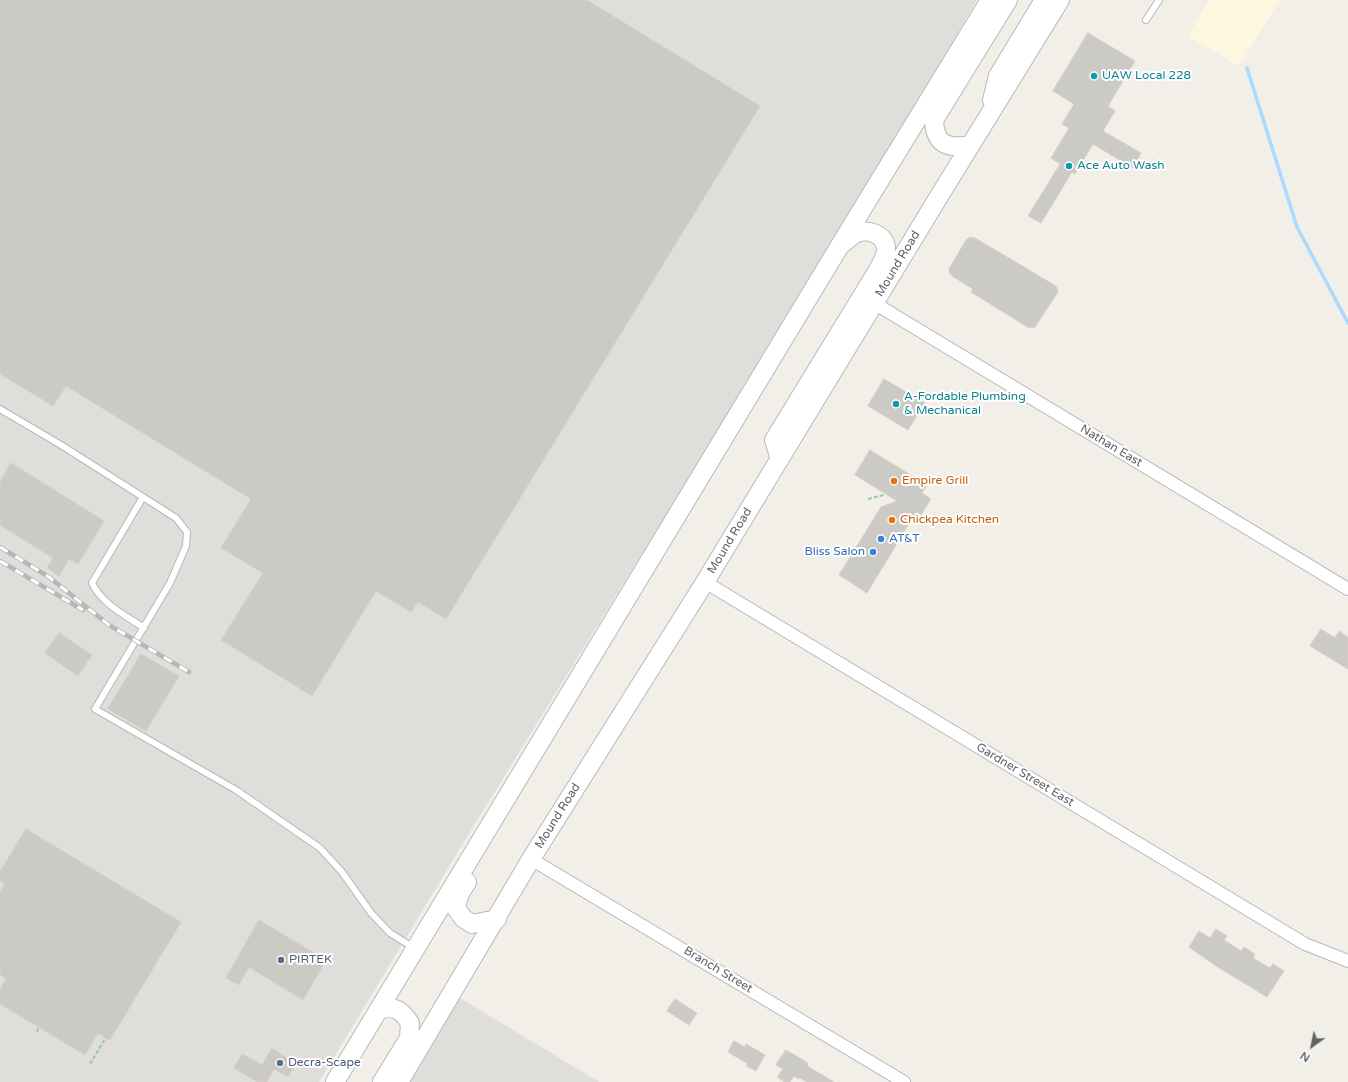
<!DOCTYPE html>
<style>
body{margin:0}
#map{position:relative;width:1348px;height:1082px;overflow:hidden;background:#f1efe8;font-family:"Varela Round",sans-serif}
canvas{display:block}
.north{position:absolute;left:1292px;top:1026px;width:40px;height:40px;-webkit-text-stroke:3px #fff;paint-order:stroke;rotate:213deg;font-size:11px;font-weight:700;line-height:16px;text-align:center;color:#5f6368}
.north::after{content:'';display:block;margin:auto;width:14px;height:18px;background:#5f6368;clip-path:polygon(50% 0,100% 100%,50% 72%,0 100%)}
</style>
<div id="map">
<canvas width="1348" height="1082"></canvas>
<div class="north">N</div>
</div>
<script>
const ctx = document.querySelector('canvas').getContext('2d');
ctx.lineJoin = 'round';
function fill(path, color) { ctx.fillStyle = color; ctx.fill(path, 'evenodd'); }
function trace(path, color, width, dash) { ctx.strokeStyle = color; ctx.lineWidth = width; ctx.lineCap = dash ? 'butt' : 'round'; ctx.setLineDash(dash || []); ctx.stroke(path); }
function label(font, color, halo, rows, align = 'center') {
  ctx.font = font + ' "Varela Round",sans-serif'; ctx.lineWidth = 4; ctx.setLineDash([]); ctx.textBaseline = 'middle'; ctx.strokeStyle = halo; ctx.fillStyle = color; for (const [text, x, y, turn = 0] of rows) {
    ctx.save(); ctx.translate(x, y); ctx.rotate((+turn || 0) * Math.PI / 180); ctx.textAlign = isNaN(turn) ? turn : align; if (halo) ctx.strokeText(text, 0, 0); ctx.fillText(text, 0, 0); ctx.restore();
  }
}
fill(new Path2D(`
 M1209 0H1280L1239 66 1188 36Z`), '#fef7e0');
fill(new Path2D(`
 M0 0H977L865 192 465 840 319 1082H0Z
 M460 998 599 1082H409Z`), '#e0deda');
trace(new Path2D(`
 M1247 68 1297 227 1348 323`), '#aadaff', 3.5);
const building = new Path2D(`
 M0 0H587L760 106 446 619 418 602 411 612 376 591 312 696 221 640 263 573 221 548 251 499 66 386 53 406 0 374Z
 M1088 33 1135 61 1108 106 1115 111 1103 131 1141 153 1133 168 1093 144 1075 174 1072 172 1041 223 1028 216 1060 164 1051 158 1069 128 1062 124 1074 104 1053 91Z
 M970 237 975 238 1056 286 1058 292 1035 327 1029 328 971 292 973 289 952 276 949 272V269L966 240Z
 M884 379 925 403 908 430 868 406Z
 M870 450 927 485 922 493 931 499 921 515 916 512 867 593 839 575 881 507 897 501 855 475Z
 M11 463 104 521 78 564 69 559 59 576 47 568 53 558 0 525V482Z
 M1321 629 1335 638 1339 631 1348 637V669L1310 646Z
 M59 633 92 655 78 676 45 653Z
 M141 654 179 676 146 731 108 709Z
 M26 829 181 922 110 1040 98 1033 85 1055 0 1004V990L6 979 0 975V892L5 884 0 881V872Z
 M259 920 326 960 303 1000 249 967 239 985 226 978Z
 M1216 929 1227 936 1224 940 1241 951 1244 947 1255 954 1253 958 1270 968 1273 964 1284 971 1267 997 1216 966 1189 947 1199 931 1210 938Z
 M675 999 697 1013 689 1025 667 1011Z
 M734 1041 745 1047 746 1044 765 1055 756 1071 746 1066 748 1064 728 1052Z
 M272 1048 296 1064 288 1077 274 1069 267 1082H257L234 1068 242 1054 262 1065Z
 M786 1050 808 1063 807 1066 834 1082H807L800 1078 799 1079 794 1076 790 1082H785L777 1077 783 1069 776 1065Z`);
fill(building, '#cccac5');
trace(building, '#d6d1c6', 1);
const service = new Path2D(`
 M1146 20 1159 0
 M0 409 61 445 176 518 187 532 186 546 170 583 95 709 236 790 320 848 342 872 371 913 390 933 414 948
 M143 497 92 583C102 604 125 615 144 628`);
const minor = new Path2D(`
 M874 303 1348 589
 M705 582 1305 944 1348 961
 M531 859 904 1082`);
const secondary = new Path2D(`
 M992 100 998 76 1044 0
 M970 145C948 149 935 145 934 120L1008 0
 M780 459 774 440 878 270C881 264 886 257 886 249 886 234 867 228 855 234 850 237 846 241 842 244
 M467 882 459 895 456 908 463 918 472 924 497 919
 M379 1010C395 1005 401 1010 410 1023L409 1038 382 1082
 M335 1082 839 247 990 0
 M399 1082 531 859 705 582 938 198 1060 0`);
trace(service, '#b5b8bc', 8);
trace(minor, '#b5b8bc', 14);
trace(secondary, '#b6babf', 20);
trace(new Path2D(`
 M868 499 884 495
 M37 1032 39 1027
 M90 1064 106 1037`), '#9cc7a9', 2, [4, 2]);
trace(service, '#fff', 6);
trace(minor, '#fff', 12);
trace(secondary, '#fff', 18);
const rail = new Path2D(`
 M0 547 49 577 109 625 189 672
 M0 561 83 610`);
trace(rail, '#b6b7b8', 4.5);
trace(rail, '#fff', 3, [9]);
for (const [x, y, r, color] of [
 [1094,76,4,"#0f9aa8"],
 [1069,166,4,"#0f9aa8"],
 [896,404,4,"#0f9aa8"],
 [894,481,4,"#e8710a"],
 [892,520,4,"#e8710a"],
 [881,539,4,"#3f7fe0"],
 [873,552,4,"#3f7fe0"],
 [281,960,4,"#5c6f8a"],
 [280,1063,4,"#5c6f8a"]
]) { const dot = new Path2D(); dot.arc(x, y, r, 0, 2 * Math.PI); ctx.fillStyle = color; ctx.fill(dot); trace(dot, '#fff', 1.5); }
label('12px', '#0d838f', '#fff', [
 ["UAW Local 228",1102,76],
 ["Ace Auto Wash",1077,166],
 ["A-Fordable Plumbing",904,397],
 ["& Mechanical",904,411]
], 'left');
label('12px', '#5f6368', '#fff', [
 ["Mound Road",898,264,-59],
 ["Nathan East",1111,446,31],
 ["Mound Road",730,541,-59],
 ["Gardner Street East",1025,775,31],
 ["Mound Road",558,816,-58],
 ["Branch Street",718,970,31]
]);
label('12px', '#c56008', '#fff', [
 ["Empire Grill",902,481],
 ["Chickpea Kitchen",900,520]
], 'left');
label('12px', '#366cbe', '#fff', [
 ["AT&T",889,539],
 ["Bliss Salon",865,552,"right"]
], 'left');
label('12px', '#4e5e75', '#fff', [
 ["PIRTEK",289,960],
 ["Decra-Scape",288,1063]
], 'left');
</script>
